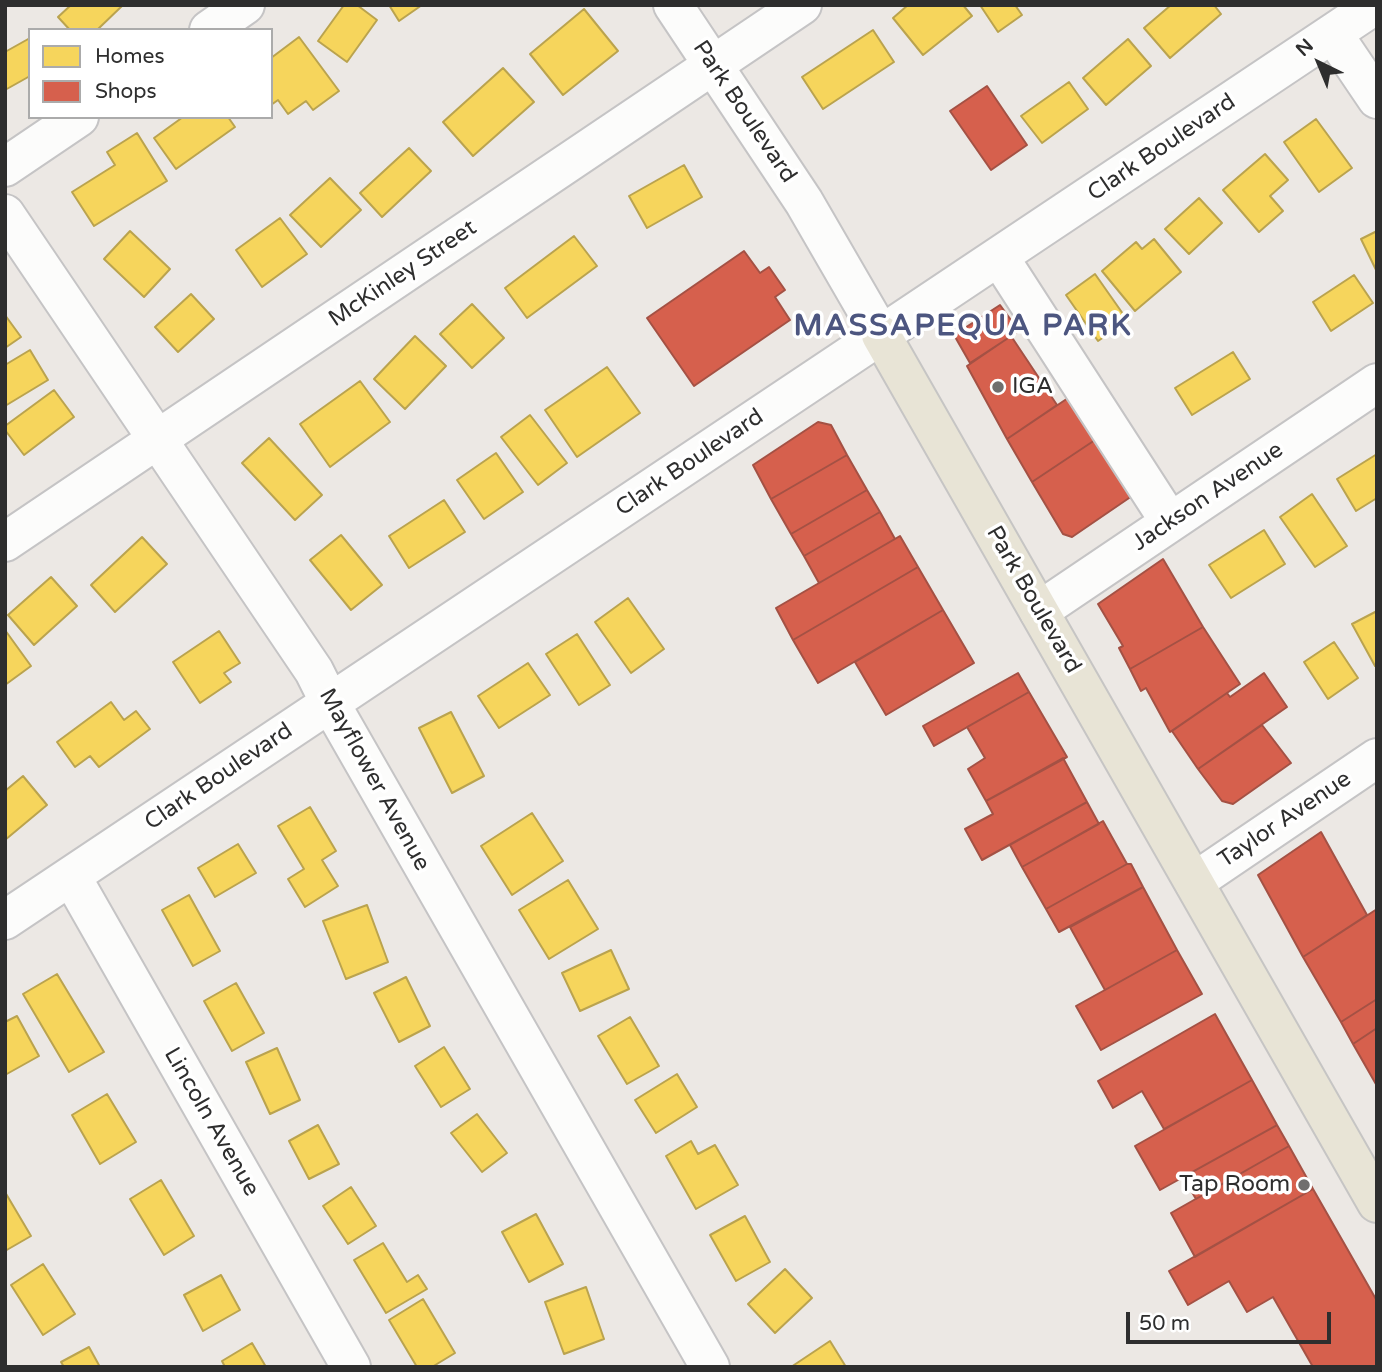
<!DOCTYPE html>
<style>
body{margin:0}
#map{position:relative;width:1382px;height:1372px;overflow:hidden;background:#ece8e4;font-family:"Varela Round",sans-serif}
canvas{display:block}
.frame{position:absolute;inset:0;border:7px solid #2e2e2e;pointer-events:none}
.legend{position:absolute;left:28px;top:28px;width:245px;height:91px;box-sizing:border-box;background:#fff;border:2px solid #ababab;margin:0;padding:9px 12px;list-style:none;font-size:21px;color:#2e2e2e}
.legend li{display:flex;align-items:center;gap:14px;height:35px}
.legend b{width:35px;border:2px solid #ababab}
.north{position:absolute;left:1284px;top:28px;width:70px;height:70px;-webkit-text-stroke:5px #fff;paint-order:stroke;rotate:317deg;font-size:19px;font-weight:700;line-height:28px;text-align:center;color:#2e2e2e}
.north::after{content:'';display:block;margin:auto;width:24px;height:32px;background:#2e2e2e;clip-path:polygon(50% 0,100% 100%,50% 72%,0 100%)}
.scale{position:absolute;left:1126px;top:1312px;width:205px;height:32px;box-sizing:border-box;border:4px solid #2e2e2e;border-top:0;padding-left:9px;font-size:21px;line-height:24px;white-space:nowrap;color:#2e2e2e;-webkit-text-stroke:5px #fff;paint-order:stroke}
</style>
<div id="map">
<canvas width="1382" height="1372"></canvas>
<div class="frame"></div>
<ul class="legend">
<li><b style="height:19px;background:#f6d55c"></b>Homes</li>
<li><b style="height:19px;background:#d6604d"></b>Shops</li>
</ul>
<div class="north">N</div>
<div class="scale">50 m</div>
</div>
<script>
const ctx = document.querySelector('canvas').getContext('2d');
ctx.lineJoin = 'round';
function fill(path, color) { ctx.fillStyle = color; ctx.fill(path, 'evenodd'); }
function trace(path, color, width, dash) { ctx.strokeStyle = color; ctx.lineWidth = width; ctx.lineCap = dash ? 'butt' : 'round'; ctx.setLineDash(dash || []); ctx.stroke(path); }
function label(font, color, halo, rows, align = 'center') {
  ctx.font = font + ' "Varela Round",sans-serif'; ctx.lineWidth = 7; ctx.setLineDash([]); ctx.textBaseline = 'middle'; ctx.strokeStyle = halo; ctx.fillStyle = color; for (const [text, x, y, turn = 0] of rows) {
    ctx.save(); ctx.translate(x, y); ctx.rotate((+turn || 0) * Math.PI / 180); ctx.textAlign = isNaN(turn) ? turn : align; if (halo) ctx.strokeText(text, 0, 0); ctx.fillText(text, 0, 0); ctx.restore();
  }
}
const homes = new Path2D(`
 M71 5H123L97 30H70L58 17Z
 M344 5H357L377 20 347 62 318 41Z
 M389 5H422L399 21Z
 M908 5H963L972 16 923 55 893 18Z
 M980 5H1015L1022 15 998 32Z
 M1171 5H1214L1221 14 1170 58 1144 28Z
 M584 9 618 51 563 95 530 54Z
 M873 30 894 62 823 109 802 77Z
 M299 37 339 91 313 110 306 101 288 114 278 100 271 105V58Z
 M30 38V76L5 90V52Z
 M1128 39 1151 66 1106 105 1083 78Z
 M503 68 534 102 473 156 443 122Z
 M1069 82 1088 109 1042 143 1021 116Z
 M183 117H228L235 127 176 169 154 138Z
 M1316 119 1352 168 1319 192 1284 142Z
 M137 133 167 181 94 226 72 192 115 165 107 152Z
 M409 148 431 171 382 217 360 193Z
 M1265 154 1288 180 1270 196 1283 211 1259 232 1223 190Z
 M684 165 702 197 647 228 629 196Z
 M330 178 361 210 321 247 290 215Z
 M1199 198 1222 223 1189 254 1165 229Z
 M280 218 307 254 262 287 236 250Z
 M130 231 170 269 144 297 104 259Z
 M1377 231V272L1361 239Z
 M574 236 597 266 527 318 505 288Z
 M1154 239 1181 272 1135 311 1102 271 1136 242 1142 249Z
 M1095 274 1128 321 1098 341 1066 295Z
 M1354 275 1373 303 1331 331 1313 302Z
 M191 294 214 319 178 352 155 327Z
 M472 304 504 338 472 368 440 334Z
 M5 315 21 337 5 348Z
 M415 336 446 366 405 409 374 379Z
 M30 350 48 380 5 406V365Z
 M1233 352 1250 379 1192 415 1175 388Z
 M607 367 640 413 577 457 545 410Z
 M360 381 390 422 330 467 300 424Z
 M54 390 74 417 24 455 5 430V426Z
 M530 415 567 463 538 485 501 437Z
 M269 438 322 495 295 520 242 463Z
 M496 453 523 492 484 519 457 480Z
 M1377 454V498L1356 511 1337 479Z
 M1312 494 1347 546 1315 567 1280 517Z
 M444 500 465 532 409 568 389 536Z
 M1264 530 1285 564 1231 598 1209 565Z
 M341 535 382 585 351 610 310 560Z
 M142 537 167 564 115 612 91 585Z
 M51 577 77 606 34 645 8 615Z
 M628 598 664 649 631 673 595 622Z
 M1377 611V665L1375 666 1352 624Z
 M5 630 31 666 5 685Z
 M219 631 240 663 224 673 231 682 200 703 173 662Z
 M577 634 610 685 579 705 546 654Z
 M1334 642 1358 678 1328 699 1304 662Z
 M528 663 550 695 499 728 478 696Z
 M111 702 124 720 136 711 150 729 99 767 90 756 75 767 57 742Z
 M451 712 484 776 452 793 419 728Z
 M23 776 47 805 5 840V791Z
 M310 807 336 851 322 860 338 886 305 907 288 879 304 869 278 826Z
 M532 813 563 861 512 895 481 846Z
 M238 844 256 873 215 897 198 868Z
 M568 880 598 929 549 959 519 910Z
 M189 895 220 951 193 966 162 910Z
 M367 905 388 962 346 979 323 921Z
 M611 950 629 989 580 1011 562 973Z
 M57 974 104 1052 69 1072 23 994Z
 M406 977 430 1026 399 1042 374 993Z
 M236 983 264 1033 232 1051 204 1001Z
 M17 1016 39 1056 5 1075V1022Z
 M630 1017 659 1066 627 1084 598 1036Z
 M444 1047 470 1089 441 1107 415 1066Z
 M277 1048 300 1100 270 1114 246 1062Z
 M677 1074 697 1107 656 1133 635 1100Z
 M107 1094 136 1142 100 1164 72 1115Z
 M477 1114 507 1153 482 1172 451 1133Z
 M318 1125 339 1164 309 1179 289 1141Z
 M691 1141 698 1154 715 1145 738 1185 696 1209 666 1156Z
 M161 1180 194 1236 164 1255 130 1199Z
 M351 1187 376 1226 348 1244 323 1206Z
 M5 1192 31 1236 5 1251Z
 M536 1214 563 1264 529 1282 502 1232Z
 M745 1216 770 1262 736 1281 710 1235Z
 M383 1243 407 1282 418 1275 427 1289 386 1313 354 1260Z
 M43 1264 75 1314 43 1335 11 1285Z
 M785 1269 812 1298 775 1333 748 1304Z
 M221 1275 240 1310 203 1331 184 1295Z
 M586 1287 604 1339 564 1354 545 1302Z
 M423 1299 455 1353 432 1367H417L389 1320Z
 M830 1341 846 1367H791Z
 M252 1343 266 1367H225L222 1361Z
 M89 1347 100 1367H64L61 1362Z`);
fill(homes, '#f6d55c');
trace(homes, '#baa34e', 2);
const shops = new Path2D(`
 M987 86 1027 145 991 170 950 111Z
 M744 251 760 273 769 267 785 290 775 297 790 320 694 386 647 318Z
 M1000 305 1019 331 970 363 954 335Z
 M1011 336 1057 405 1007 439 967 366Z
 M1074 394 1098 438 1032 482 1007 439Z
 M818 422 831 425 847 455 771 499 753 465Z
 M1098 438 1132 496 1072 537 1063 534 1032 482Z
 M847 455 867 490 791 534 771 499Z
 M867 490 880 512 804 556 791 534Z
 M880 512 895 539 819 583 804 556Z
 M900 536 918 567 793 640 776 608Z
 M1163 559 1203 627 1130 669 1119 648 1123 646 1098 604Z
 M918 567 943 610 818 683 793 640Z
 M943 610 974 663 886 715 855 662Z
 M1203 627 1240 684 1170 732 1146 688 1141 691 1130 669Z
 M1018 673 1029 692 934 746 923 726Z
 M1264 673 1287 707 1198 769 1172 731 1227 693 1230 697Z
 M1029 692 1067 757 986 801 968 769 985 758 967 727Z
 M1262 725 1291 763 1233 804 1222 801 1198 769Z
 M1063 758 1087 802 982 860 965 829 993 814 986 801Z
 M1087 802 1099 824 1022 867 1010 845Z
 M1103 821 1127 864 1046 909 1022 867Z
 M1321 832 1367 915 1303 957 1258 875Z
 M1127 864H1131L1143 887 1059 932 1046 909Z
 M1143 887 1177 950 1105 990 1070 927Z
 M1377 909V999L1341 1022 1303 957Z
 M1177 950 1202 994 1101 1050 1076 1006Z
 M1377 999V1028L1353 1044 1341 1022Z
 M1215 1014 1252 1080 1164 1129 1142 1091 1113 1108 1098 1081Z
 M1377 1028V1086L1353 1044Z
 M1252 1080 1277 1125 1160 1190 1135 1146Z
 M1277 1125 1289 1146 1196 1199 1183 1177Z
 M1289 1146 1313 1189 1195 1257 1171 1213Z
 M1313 1189 1377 1301V1367H1313L1273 1297 1247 1312 1229 1281 1188 1305 1169 1271Z`);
fill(shops, '#d6604d');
trace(shops, '#a45144', 2);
const minor = new Path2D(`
 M673 5 804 202 881 335
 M209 30 245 5
 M1333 34 1377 99
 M5 167 79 117
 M5 214 314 671 330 703 710 1367
 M999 257 1170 522
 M5 542 802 5
 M1039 611 1377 383
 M71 876 351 1367
 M1194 882 1377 758
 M5 920 1375 5`);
const major = new Path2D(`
 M881 335 1377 1203`);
trace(minor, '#c5c4c5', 42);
trace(major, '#c6c5c4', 42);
trace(minor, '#fcfcfb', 38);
trace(major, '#e8e4d6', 38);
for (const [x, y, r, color] of [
 [998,387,7,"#706f6e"],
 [1304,1185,7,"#706f6e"]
]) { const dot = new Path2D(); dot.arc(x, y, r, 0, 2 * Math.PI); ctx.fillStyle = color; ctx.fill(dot); trace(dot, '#fff', 2.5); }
label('23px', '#2e2e2e', '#fff', [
 ["Park Boulevard",744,112,56],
 ["Clark Boulevard",1162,148,-34],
 ["McKinley Street",403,274,-34],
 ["Clark Boulevard",690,463,-34],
 ["Jackson Avenue",1208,497,-34],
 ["Park Boulevard",1033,600,60],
 ["Clark Boulevard",219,777,-34],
 ["Mayflower Avenue",374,780,61],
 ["Taylor Avenue",1285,820,-34],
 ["Lincoln Avenue",211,1122,60]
]);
label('23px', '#2e2e2e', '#fff', [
 ["IGA",1012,387],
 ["Tap Room",1290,1185,"right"]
], 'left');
ctx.letterSpacing = '2px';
label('bold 30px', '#4d5680', '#fff', [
 ["MASSAPEQUA PARK",963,327]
]);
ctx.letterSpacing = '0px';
</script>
